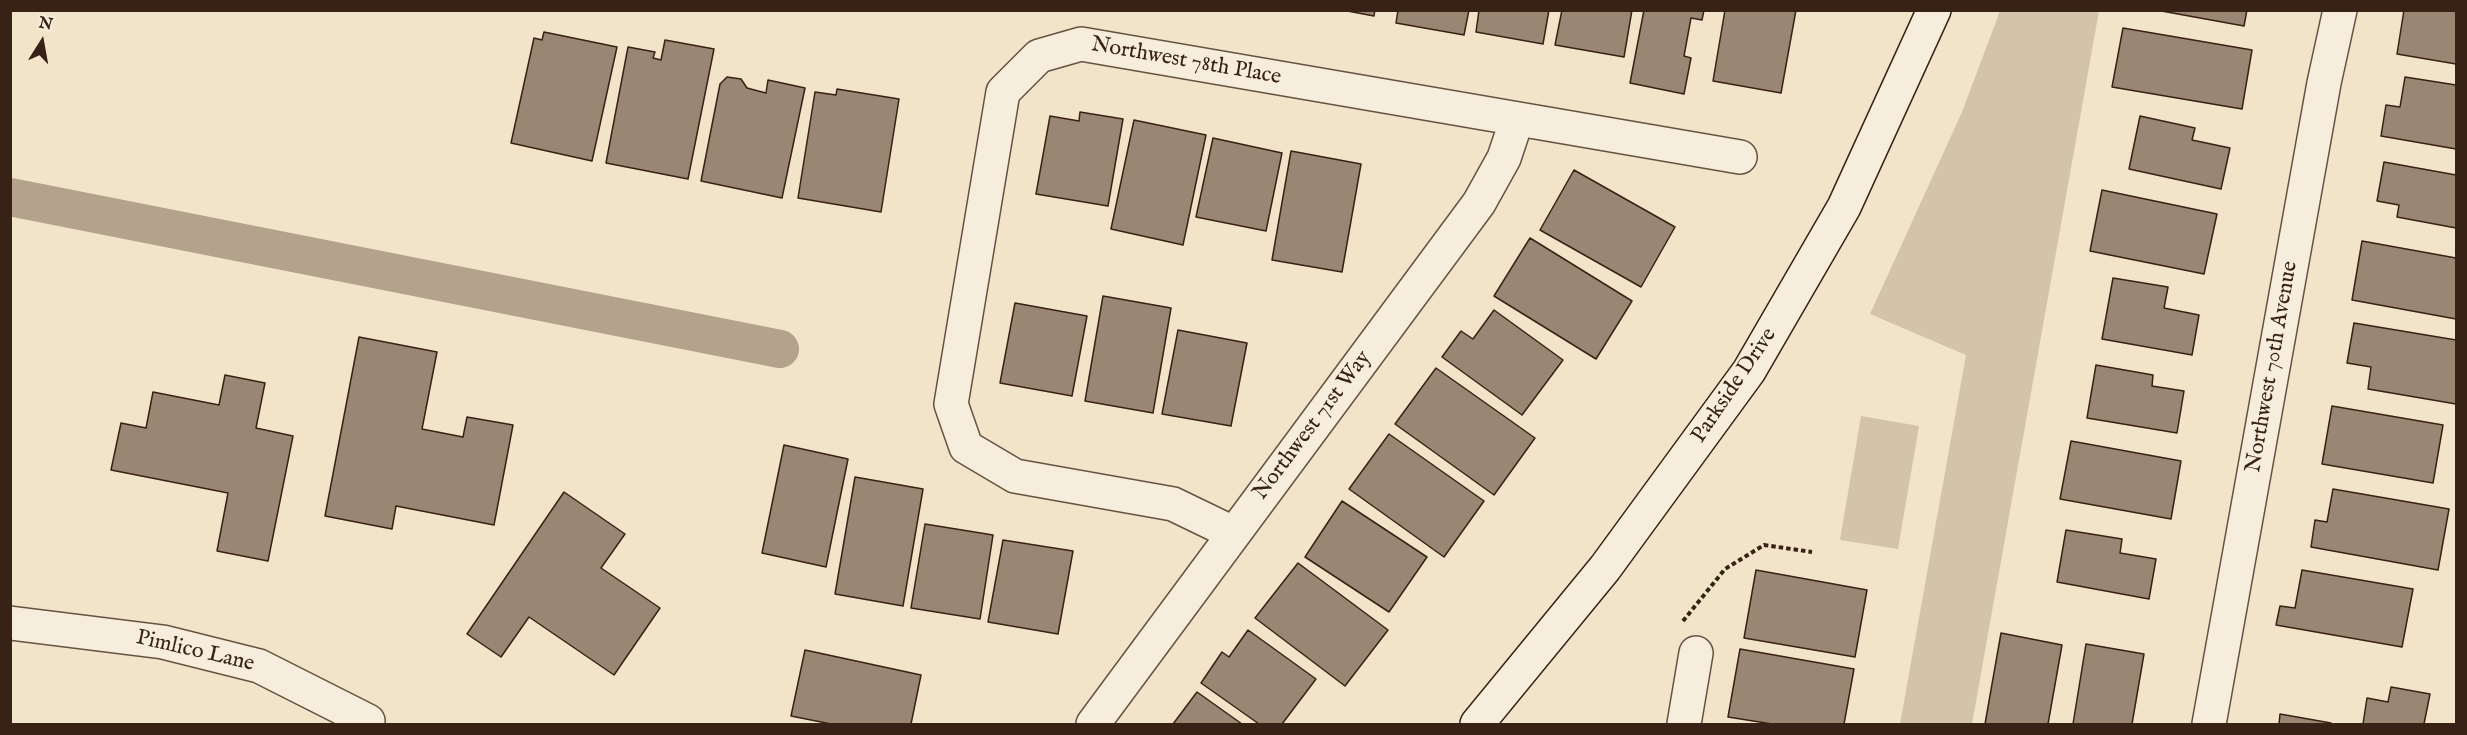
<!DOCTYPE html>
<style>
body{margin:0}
#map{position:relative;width:2467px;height:735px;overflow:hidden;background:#f2e4c9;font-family:"IM FELL English",serif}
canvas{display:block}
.frame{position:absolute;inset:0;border:12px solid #382115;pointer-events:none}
.north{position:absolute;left:12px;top:12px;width:60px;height:60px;-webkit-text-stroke:4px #f7eddc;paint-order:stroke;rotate:11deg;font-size:16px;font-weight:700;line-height:24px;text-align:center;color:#382115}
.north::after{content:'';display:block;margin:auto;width:21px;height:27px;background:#382115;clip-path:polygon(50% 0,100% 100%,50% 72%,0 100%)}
</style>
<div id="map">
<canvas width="2467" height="735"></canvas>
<div class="frame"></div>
<div class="north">N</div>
</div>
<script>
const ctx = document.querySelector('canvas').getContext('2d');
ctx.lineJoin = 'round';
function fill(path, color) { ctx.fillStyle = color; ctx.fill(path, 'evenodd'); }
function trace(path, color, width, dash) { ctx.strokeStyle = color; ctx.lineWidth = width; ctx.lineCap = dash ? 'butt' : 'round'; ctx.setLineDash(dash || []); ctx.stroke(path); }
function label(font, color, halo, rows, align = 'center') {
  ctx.font = font + ' "IM FELL English",serif'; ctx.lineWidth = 4.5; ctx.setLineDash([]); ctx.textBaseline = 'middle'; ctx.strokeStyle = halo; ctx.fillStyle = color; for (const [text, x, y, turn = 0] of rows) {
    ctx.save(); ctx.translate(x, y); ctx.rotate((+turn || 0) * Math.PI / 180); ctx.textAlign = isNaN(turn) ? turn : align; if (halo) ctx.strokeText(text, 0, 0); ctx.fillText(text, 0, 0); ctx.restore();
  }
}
fill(new Path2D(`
 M2000 11H2099L1972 724H1900L1966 355 1870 314 1962 112Z
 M1861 416 1919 426 1898 549 1840 540Z`), '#d2c3aa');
trace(new Path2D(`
 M10 197 780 349`), '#b3a28c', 38);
const building = new Path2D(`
 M1342 10H1375L1374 16Z
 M1398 10H1469L1464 35 1396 23Z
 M1479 10H1549L1543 44 1476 32Z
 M1562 10H1632L1624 57 1555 45Z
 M1644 10H1704L1702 20 1691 18 1684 56 1691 58 1684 94 1630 83Z
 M1725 10H1796L1781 93 1713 81Z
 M2156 10H2247L2244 26Z
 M2404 10H2456V64L2397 54Z
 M2123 28 2252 50 2242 109 2112 87Z
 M544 32 617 47 592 161 511 143 534 38 542 40Z
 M665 40 714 49 688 179 606 163 628 47 655 52 653 58 661 60Z
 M727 77 741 79 747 88 766 93 768 80 805 88 782 198 701 181 720 84Z
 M2405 77 2456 85V149L2381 136 2386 105 2400 107Z
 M837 89 899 99 881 212 798 198 815 92 836 95Z
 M1080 112 1123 119 1108 206 1036 194 1050 116 1079 121Z
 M2140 116 2195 128 2192 140 2230 148 2221 189 2129 169Z
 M1134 120 1206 135 1183 245 1111 229Z
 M1213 138 1282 153 1266 231 1196 217Z
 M1291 151 1361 164 1342 272 1272 260Z
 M2384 162 2456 175V228L2397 217 2399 205 2377 201Z
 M1574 170 1675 227 1641 287 1540 230Z
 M2102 190 2217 214 2204 274 2090 251Z
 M1530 238 1632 301 1596 359 1494 296Z
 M2362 241 2456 258V319L2352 300Z
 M2113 278 2168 287 2164 308 2199 315 2192 355 2102 339Z
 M1103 296 1171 308 1153 413 1085 401Z
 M1015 303 1087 316 1072 396 1000 383Z
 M1494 310 1563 360 1522 415 1442 357 1461 331 1473 339Z
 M2354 323 2456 340V404L2368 389 2371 367 2347 363Z
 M1178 330 1247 343 1231 426 1162 414Z
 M359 337 437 352 422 429 463 437 467 417 513 425 494 525 396 506 392 529 325 516Z
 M2096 365 2153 375 2152 386 2184 391 2177 433 2087 418Z
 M1436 368 1535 438 1494 495 1395 424Z
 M225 375 265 383 256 428 293 436 268 561 217 551 228 493 111 470 121 423 146 428 153 392 219 405Z
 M2332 406 2443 425 2433 483 2322 464Z
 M1389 434 1484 501 1444 557 1349 489Z
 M2071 441 2181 461 2171 519 2060 499Z
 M784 445 848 459 826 567 762 553Z
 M855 477 923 489 903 606 835 594Z
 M2333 489 2449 509 2438 570 2311 547 2315 520 2327 522Z
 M564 492 625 534 601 568 660 608 614 675 529 617 501 657 467 634Z
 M1342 501 1427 557 1389 612 1305 557Z
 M925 524 993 535 980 619 911 608Z
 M2066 530 2122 539 2120 553 2156 559 2149 599 2057 582Z
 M1003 540 1073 551 1058 634 988 622Z
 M1298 563 1388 630 1345 686 1255 618Z
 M1756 570 1867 590 1855 657 1744 638Z
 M2302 570 2413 589 2402 647 2276 625 2280 606 2295 608Z
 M1248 630 1316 679 1282 724H1259L1201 683 1222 652 1229 657Z
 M2001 633 2062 645 2048 724H1985Z
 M2086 644 2144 654 2132 724H2073Z
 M1740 649 1854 669 1844 724H1772L1728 717Z
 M805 650 921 675 911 724H831L791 716Z
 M2391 687 2430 694 2424 724H2363L2367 698 2388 702Z
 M1197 692 1242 724H1173Z
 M2280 714 2331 723V724H2279Z`);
fill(building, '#998673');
trace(building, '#382115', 1.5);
const street = new Path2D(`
 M1233 533 1173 504 1015 476 966 447 951 404 1003 92 1039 56 1081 44 1740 157
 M10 623 163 642 259 666 368 721
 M1093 724 1479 203 1504 158 1517 119
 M1684 724 1696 653
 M2209 724 2324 83 2340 10`);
const secondary = new Path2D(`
 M1477 724 1605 568 1749 371 1844 207 1934 10`);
trace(street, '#665242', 36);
trace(secondary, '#382115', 36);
trace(new Path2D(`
 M1683 621 1725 569 1764 545 1812 552`), '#382115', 4, [4.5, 3]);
trace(street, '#f7eddc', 33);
trace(secondary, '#f7eddc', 33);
label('22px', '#382115', '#f7eddc', [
 ["Northwest 78th Place",1186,62,10],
 ["Northwest 70th Avenue",2273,367,-80],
 ["Parkside Drive",1735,386,-56],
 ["Northwest 71st Way",1313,426,-53],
 ["Pimlico Lane",195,652,13]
]);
</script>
